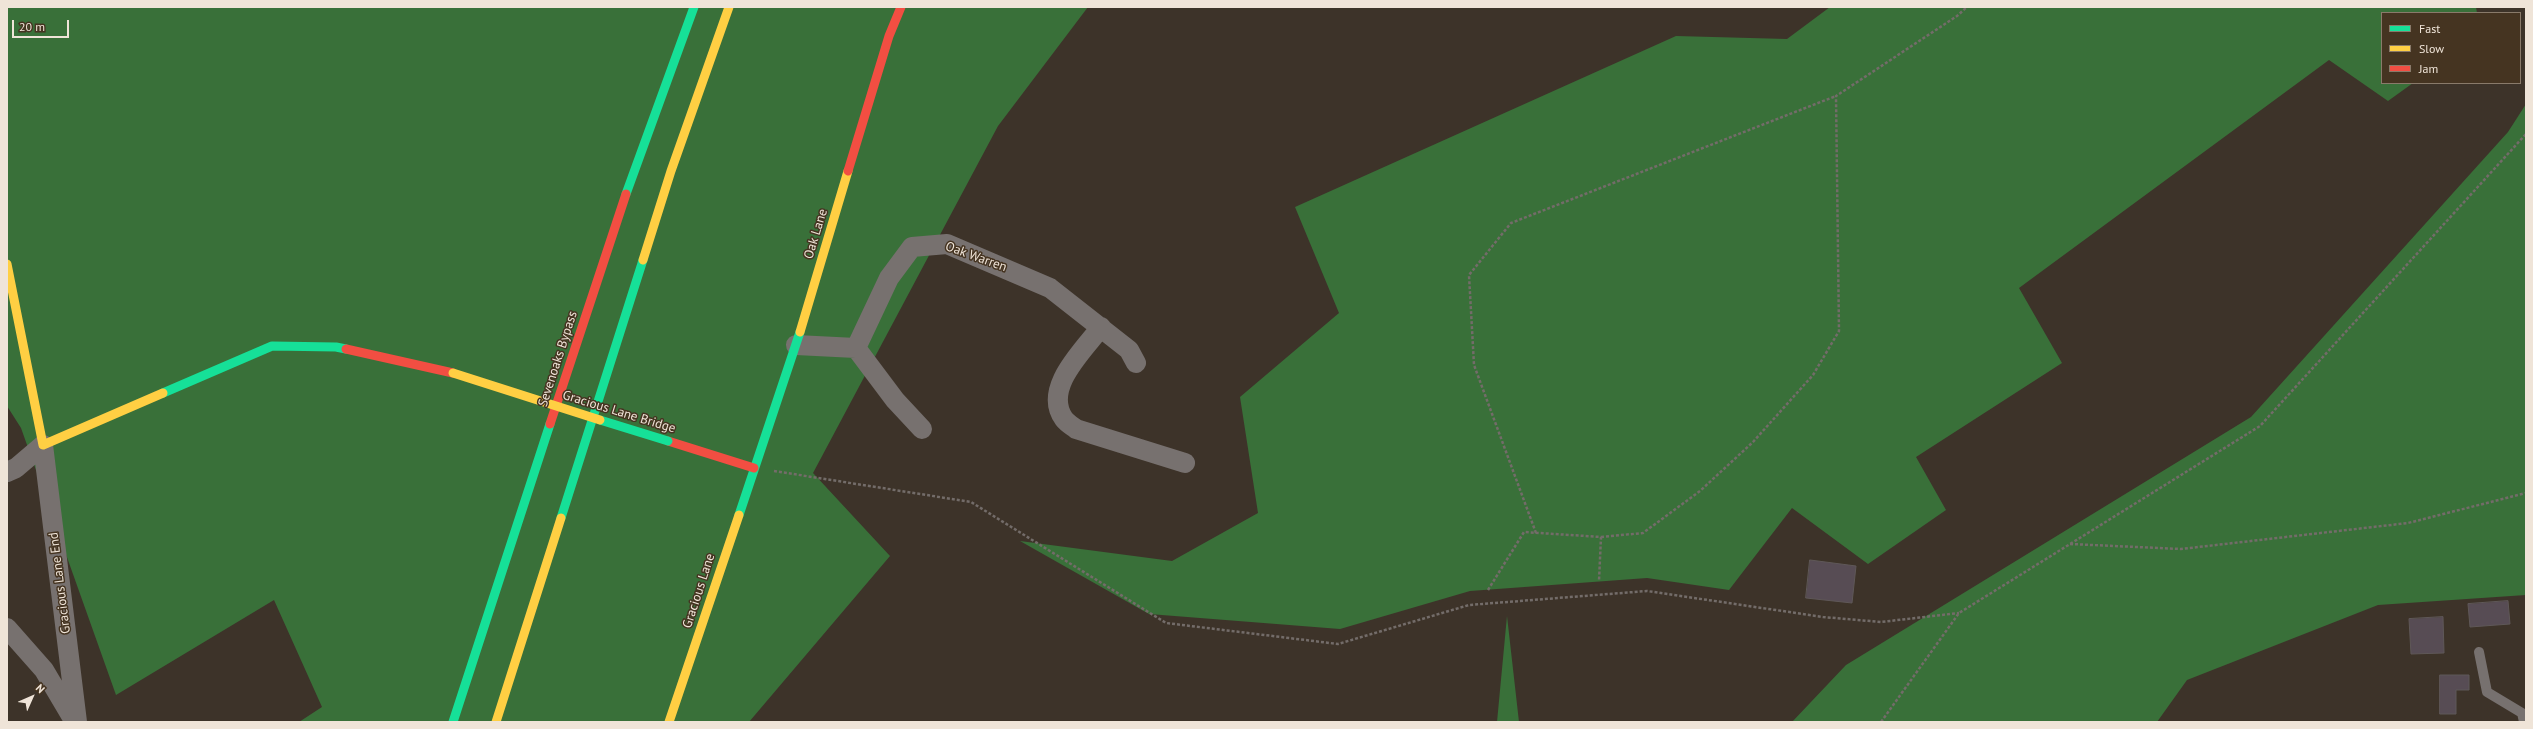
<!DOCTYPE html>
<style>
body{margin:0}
#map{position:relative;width:2533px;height:729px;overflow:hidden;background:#3d3329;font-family:"PT Sans",sans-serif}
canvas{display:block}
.frame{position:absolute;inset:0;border:8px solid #efe4d8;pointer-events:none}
.legend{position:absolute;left:2381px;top:12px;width:140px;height:72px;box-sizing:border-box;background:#453421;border:1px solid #897a6a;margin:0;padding:5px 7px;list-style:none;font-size:12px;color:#efe4d8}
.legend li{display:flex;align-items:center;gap:8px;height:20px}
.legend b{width:20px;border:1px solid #897a6a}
.north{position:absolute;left:12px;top:677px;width:40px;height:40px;-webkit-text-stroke:3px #453421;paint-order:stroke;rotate:45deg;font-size:11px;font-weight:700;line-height:16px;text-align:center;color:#efe4d8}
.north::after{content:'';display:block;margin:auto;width:14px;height:18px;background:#efe4d8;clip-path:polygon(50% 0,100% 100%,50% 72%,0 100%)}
.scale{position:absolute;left:12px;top:20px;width:57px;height:18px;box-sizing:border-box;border:2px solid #efe4d8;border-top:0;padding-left:5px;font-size:12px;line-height:14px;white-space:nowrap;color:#efe4d8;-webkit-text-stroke:3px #453421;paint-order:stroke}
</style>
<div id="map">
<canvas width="2533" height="729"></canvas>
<div class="frame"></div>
<ul class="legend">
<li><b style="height:5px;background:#16e098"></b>Fast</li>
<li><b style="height:5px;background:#ffcf43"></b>Slow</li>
<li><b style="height:5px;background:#f24e42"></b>Jam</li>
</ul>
<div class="north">N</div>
<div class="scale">20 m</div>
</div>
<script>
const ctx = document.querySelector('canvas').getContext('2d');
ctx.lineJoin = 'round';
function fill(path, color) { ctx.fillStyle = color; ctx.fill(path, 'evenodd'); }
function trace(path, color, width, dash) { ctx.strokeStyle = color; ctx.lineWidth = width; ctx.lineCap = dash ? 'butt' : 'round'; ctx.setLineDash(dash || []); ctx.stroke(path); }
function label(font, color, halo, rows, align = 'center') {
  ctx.font = font + ' "PT Sans",sans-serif'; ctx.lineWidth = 3; ctx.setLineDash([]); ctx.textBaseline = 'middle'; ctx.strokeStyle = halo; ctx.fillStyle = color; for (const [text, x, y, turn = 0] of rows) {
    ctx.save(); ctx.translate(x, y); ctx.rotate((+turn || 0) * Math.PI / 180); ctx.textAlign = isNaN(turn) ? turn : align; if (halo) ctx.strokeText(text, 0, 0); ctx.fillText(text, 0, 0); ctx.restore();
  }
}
fill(new Path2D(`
 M7 7H1088L998 126 813 473 890 556 749 722H299L322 707 274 600 116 695 21 428 7 406Z
 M1830 7H2476L2477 13H2382V83H2413L2388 101 2329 60 2019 288 2062 363 1916 457 1946 510 1868 564 1792 508 1729 590 1647 578 1470 591 1340 629 1149 614 1020 541 1172 561 1258 513 1240 397 1339 313 1295 207 1676 36 1787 39Z
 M2526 104V595L2378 605 2187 680 2157 722H1792L1846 665 2251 417 2508 132Z
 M1507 616 1519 722H1497Z`), '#397039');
const building = new Path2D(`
 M1810 560 1856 566 1852 603 1806 598Z
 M2508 601 2510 624 2470 627 2468 604Z
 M2443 617 2444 653 2411 654 2409 619Z
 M2440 675H2469V690H2456V714H2440Z`);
fill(building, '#574c54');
trace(building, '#5f5858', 1);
trace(new Path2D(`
 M774 471 971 502 1166 623 1338 644 1469 605 1647 591 1823 617 1881 622 1959 613
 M1536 533 1474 365 1469 275 1511 223 1836 96
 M1601 537 1643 533 1700 491 1753 442 1813 375 1839 331 1836 96 1957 16 1967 7
 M2070 544 2181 549 2408 523 2526 493
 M1488 590 1524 532 1601 537 1599 581
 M1881 722 1959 613 2260 426 2526 134`), '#736c69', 2.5, [3, 2]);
trace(new Path2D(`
 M2479 652 2487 692 2522 713 2524 722`), '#77716f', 10);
trace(new Path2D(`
 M1101 327C1084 350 1042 388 1064 419 1067 423 1072 426 1076 429L1185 463
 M796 345 856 348 889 278 912 247 947 244 1050 288 1129 350 1136 363
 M856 348 895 400 922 429
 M43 445 77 722
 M7 472 16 468 43 445
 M7 628 44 670 73 719`), '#77716f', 20);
trace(new Path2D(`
 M626 194 694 7
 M163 393 272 346 336 347 346 349
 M739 515 800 332
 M561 518 643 260
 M453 722 550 424`), '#16e098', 9);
trace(new Path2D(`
 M643 260 671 171 729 7
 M7 264 43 445 163 393
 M800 332 848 171
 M496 722 561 518
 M669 722 739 515`), '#ffcf43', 9);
trace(new Path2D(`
 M848 171 889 36 901 7
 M346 349 453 373
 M550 424 626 194
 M668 441 754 468`), '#f24e42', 9);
trace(new Path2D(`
 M600 420 668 441`), '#16e098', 9);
trace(new Path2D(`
 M453 373 600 420`), '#ffcf43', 9);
label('13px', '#efe4d8', '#453421', [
 ["Oak Lane",816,234,-73],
 ["Oak Warren",976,257,20],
 ["Sevenoaks Bypass",558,359,-72],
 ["Gracious Lane Bridge",619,412,17],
 ["Gracious Lane End",60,583,-97],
 ["Gracious Lane",699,591,-72]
]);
</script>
